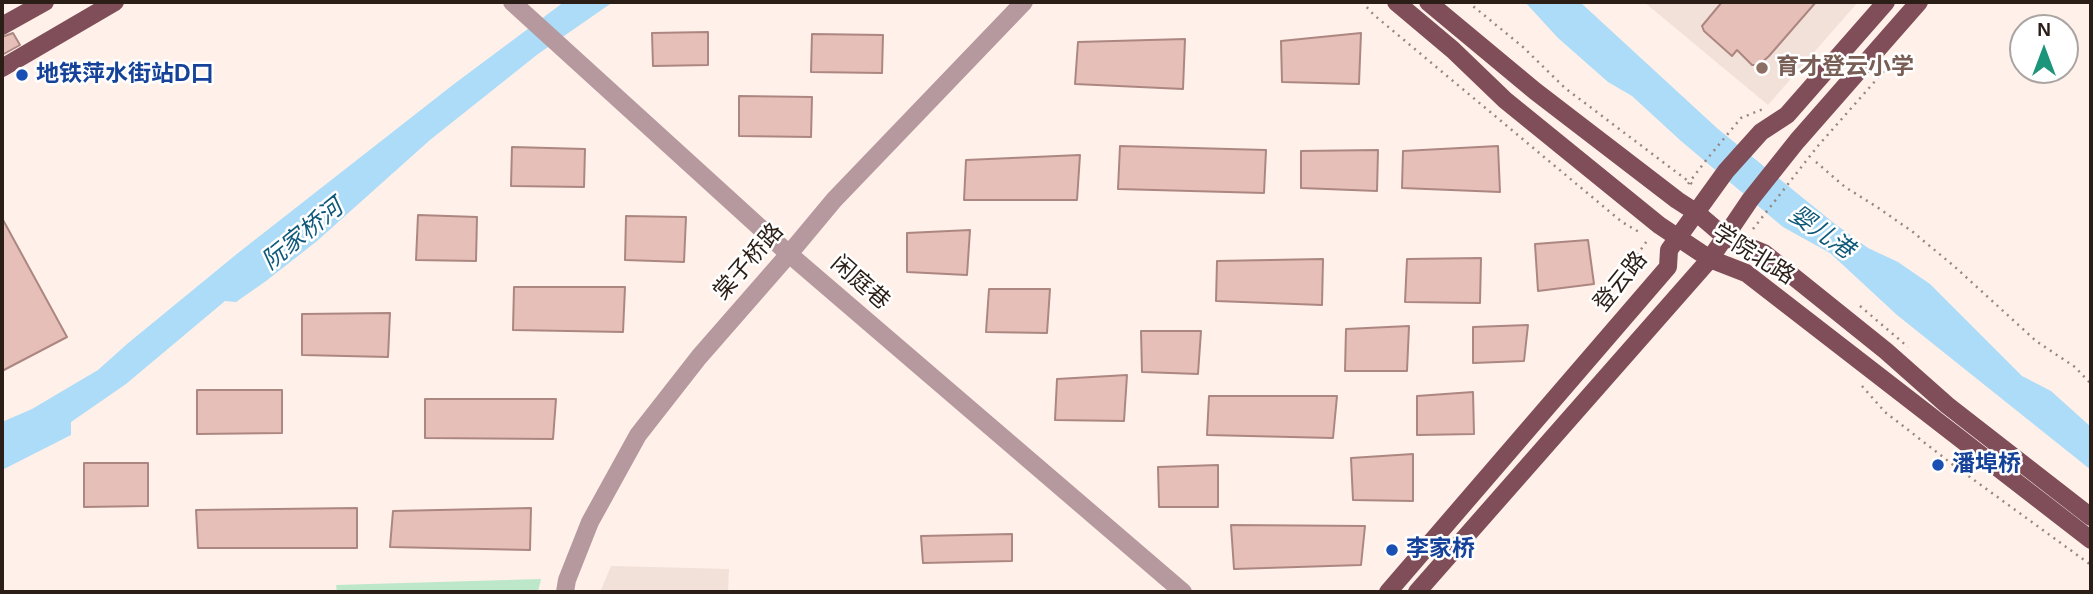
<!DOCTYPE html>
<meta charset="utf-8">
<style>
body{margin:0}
#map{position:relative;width:2093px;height:594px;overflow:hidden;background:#fff0e9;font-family:Helvetica,sans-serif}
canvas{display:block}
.frame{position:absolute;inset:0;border:4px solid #2b1e17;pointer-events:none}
.north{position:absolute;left:2009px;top:14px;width:70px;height:70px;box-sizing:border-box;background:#fff;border:2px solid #aaa5a2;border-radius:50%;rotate:0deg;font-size:19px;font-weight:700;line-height:28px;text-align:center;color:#2b1e17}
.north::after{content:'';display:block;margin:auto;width:24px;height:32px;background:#1d957a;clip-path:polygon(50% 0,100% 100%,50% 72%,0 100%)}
</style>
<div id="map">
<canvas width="2093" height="594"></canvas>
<div class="frame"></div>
<div class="north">N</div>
</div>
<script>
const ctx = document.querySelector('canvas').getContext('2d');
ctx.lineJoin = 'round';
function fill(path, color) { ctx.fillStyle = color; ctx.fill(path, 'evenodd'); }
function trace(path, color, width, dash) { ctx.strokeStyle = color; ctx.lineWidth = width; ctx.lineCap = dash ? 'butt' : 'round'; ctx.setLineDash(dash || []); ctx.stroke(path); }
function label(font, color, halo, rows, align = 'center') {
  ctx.font = font + ' Helvetica,"Noto Sans SC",sans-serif'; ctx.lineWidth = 5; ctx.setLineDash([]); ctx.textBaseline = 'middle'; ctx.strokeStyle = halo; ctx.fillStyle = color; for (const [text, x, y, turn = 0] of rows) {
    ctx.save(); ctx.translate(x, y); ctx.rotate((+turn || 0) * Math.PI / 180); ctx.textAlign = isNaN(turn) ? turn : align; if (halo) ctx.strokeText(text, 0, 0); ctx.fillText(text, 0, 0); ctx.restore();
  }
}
fill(new Path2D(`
 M1644 2H1858L1768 105Z
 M611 566 729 569 728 592H600Z`), '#f2e1d8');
fill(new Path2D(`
 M541 579 538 592H337L336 585Z`), '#bde7c9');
fill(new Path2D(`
 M564 2H613L538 54 430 140 317 241 266 281 236 302 225 301 126 384 71 422V435L2 470V422L32 409 98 370 127 344 238 253 454 84Z
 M1525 2H1580L1718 129 1835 224 1868 248 1898 262 1930 284 2022 376 2051 391 2091 427V470L1897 315 1830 253 1783 227 1681 141 1632 96 1608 82 1558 38Z`), '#acdcf7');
const building = new Path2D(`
 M1722 2H1816L1769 56 1759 65H1752L1737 50 1732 56 1704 31 1702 26Z
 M708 32V65L653 66 652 33Z
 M13 33 20 45 2 55V37Z
 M1361 33 1359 84 1282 82 1281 41Z
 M812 34 883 35 882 73 811 72Z
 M1185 39 1183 89 1075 84 1078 42Z
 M739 96 812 97 811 137 739 136Z
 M1120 146 1266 150 1264 193 1118 189Z
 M1498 146 1500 192 1402 188 1403 151Z
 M512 147 585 149 584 187 511 186Z
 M1378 150 1377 191 1301 188V151Z
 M1080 155 1077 200H964L966 160Z
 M418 215 477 217 476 261 416 260Z
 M626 216 686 217 684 262 625 260Z
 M2 218 67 337 2 371Z
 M970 230 967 275 907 272V233Z
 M1588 240 1594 284 1538 291 1535 244Z
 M1481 258 1480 303 1405 302 1407 259Z
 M1323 259 1322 305 1216 301 1217 261Z
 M514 287H625L623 332 513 330Z
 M989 289H1050L1047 333 986 332Z
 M390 313 388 357 302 355V314Z
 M1528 325 1524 361 1473 363V327Z
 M1409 326 1407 371H1345L1346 329Z
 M1141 331H1201L1198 374 1142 372Z
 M1127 375 1124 421 1055 420 1057 379Z
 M197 390H282V433L197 434Z
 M1473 392 1474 434 1417 435V396Z
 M1209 396H1337L1333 438 1207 435Z
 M425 399H556L553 439 425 438Z
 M1413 454V501L1353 500 1351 458Z
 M84 463H148V506L84 507Z
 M1218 465V507H1159L1158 467Z
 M357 508V548H198L196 510Z
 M531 508 530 550 390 547 393 511Z
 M1231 525 1365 526 1361 565 1234 569Z
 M1012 534V561L923 563 921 536Z`);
fill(building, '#e7bfb9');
trace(building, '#ac8781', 2);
trace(new Path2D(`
 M1362 2 1374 15 1622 222 1639 232
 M1468 2 1523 47 1565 88 1696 187
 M1816 162 1845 187 1877 207 1913 232 1955 267 2036 341 2075 367 2091 384
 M1688 184 1707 159 1741 118 1763 109
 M1753 229 1817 147 1884 71
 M1637 255 1649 238
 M1860 306 1908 347
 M1862 386 1885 412 1952 464 2091 565`), '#968881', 2.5, [2, 5]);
trace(new Path2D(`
 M512 2 789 254 1183 592
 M565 592 567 580 590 522 638 435 699 357 789 254 834 200 1024 2`), '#b6999e', 18);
trace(new Path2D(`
 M1396 2 1453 50 1505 100 1659 225 1710 259 1746 273 2091 540
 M1428 2 1535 91 1677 200 1697 213 1725 237 1764 253 1886 351 1947 405 2091 517
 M2 26 45 2
 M2 68 115 2
 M1388 592 1668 267 1669 250 1726 171 1761 132 1787 115 1886 2
 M1417 592 1710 259 1750 200 1797 141 1919 2`), '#7f4e58', 18);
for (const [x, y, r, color] of [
 [1762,68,7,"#8d6e63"],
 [22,75,7,"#1a4fb4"],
 [1938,465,7,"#1a4fb4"],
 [1392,550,7,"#1a4fb4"]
]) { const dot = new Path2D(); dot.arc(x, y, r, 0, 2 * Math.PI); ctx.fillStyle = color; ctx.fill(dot); trace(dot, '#fff', 2.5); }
label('bold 23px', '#785e54', '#fff', [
 ["育才登云小学",1776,68]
], 'left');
label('bold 23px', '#164399', '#fff', [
 ["地铁萍水街站D口",36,75],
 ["潘埠桥",1952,465],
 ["李家桥",1406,550]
], 'left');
label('23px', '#2b1e17', '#fff', [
 ["学院北路",1753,255,32],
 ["棠子桥路",749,262,-49],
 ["登云路",1621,282,-51],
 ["闲庭巷",860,283,41]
]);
label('italic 24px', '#0e597a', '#fff', [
 ["婴儿港",1821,233,35],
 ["阮家桥河",303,235,-39]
]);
</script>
